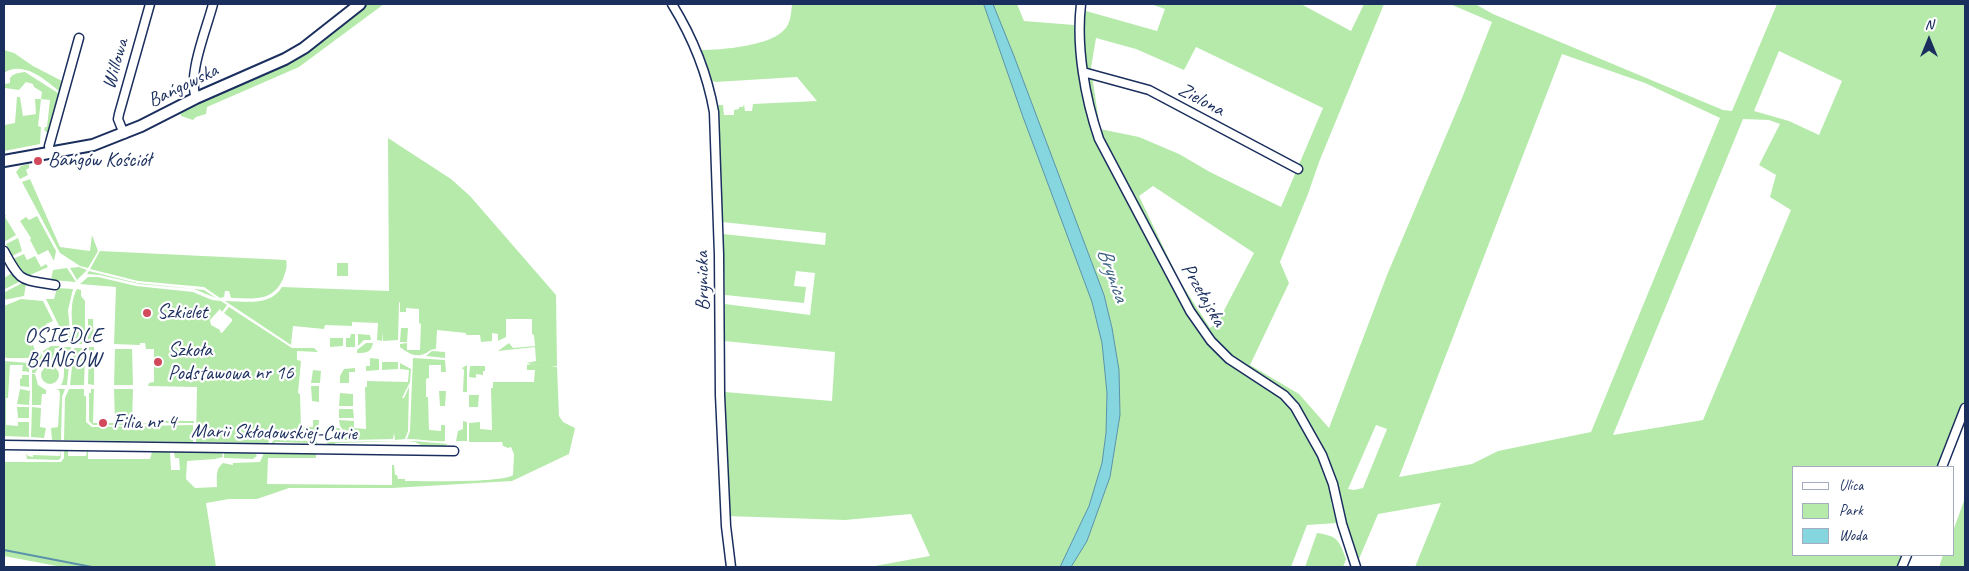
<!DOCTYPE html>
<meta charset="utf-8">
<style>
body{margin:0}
#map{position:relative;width:1969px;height:571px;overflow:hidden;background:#fff;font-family:Caveat,sans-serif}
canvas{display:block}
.frame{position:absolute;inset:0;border:5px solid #1b2f5e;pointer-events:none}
.legend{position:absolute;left:1792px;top:466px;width:162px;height:90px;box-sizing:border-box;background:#fff;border:1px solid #a4acbf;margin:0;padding:6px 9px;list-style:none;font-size:15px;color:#1b2f5e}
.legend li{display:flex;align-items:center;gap:10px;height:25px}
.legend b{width:25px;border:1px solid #a4acbf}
.north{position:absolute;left:1904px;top:15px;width:50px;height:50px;-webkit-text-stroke:4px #fff;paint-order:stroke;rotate:0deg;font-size:14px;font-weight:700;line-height:20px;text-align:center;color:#1b2f5e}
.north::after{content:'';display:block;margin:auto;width:18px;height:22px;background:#1b2f5e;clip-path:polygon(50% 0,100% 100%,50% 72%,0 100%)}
</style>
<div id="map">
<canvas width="1969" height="571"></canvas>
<div class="frame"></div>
<ul class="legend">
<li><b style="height:6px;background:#fff"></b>Ulica</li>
<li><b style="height:14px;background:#b6eaab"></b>Park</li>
<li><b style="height:14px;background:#85d6de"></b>Woda</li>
</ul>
<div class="north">N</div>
</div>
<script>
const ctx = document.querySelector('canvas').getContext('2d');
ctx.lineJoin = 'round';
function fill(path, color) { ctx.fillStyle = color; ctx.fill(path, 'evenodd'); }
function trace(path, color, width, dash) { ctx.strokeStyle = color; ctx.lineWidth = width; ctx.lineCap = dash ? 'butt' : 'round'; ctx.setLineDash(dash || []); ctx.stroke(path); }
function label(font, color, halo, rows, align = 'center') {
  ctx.font = font + ' Caveat,sans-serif'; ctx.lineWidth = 4.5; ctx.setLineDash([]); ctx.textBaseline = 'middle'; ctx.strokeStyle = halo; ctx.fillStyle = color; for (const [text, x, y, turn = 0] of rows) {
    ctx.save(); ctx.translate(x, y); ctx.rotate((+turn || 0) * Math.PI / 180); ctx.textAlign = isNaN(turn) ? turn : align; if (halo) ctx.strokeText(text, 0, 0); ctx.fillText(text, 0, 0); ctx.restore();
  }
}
fill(new Path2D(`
 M367 4H384L299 67 207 107 206 114 196 117 193 120 181 116 180 110 215 93 346 19Z
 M792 4H1017L1024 21 1074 25 1076 4H1086V11L1157 31 1165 9 1151 4H1301L1351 31 1364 4H1384L1319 162 1308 194 1280 262 1289 283 1250 365 1299 394 1329 428 1387 275 1462 98 1492 22 1450 4H1475L1493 14 1723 110 1732 111 1777 4H1965V418L1946 467H1793V555H1912L1907 567H1415L1441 503 1378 514 1359 559 1351 544 1341 500 1331 502 1337 523 1307 525 1291 567H869L930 556 911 514 845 520 726 516 723 401 725 392 832 401 835 352 724 341 725 304 810 315 815 273 796 271 794 286 806 287 804 303 725 295 723 234 825 245 826 233 722 222 717 105H723L724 115H734V110L739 109V107H743L744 104 745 111H752L753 104 817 101 797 77 715 82 711 80 701 50C721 50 770 46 784 30 791 23 791 13 792 4ZM1096 38 1136 49 1184 70 1196 47 1323 108 1281 207 1210 172 1179 154 1139 137 1100 129 1091 68ZM1779 51 1842 81 1819 135 1789 121 1754 111ZM1562 54 1645 83 1720 118 1591 432 1498 451 1472 464 1399 477ZM1743 119 1769 120 1780 124 1759 165 1776 175 1770 197 1791 210 1703 420 1613 435ZM1153 186 1254 253 1218 322 1210 328 1179 280 1139 196ZM1376 425 1387 429 1363 488 1354 490 1348 489Z
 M4 50 14 53 33 66 64 82 61 93C46 80 23 60 4 73Z
 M25 72 61 95 51 136 44 130 45 127H47L50 100 41 99 38 126 41 127 40 144 4 151V125L15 123 17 97H20L23 116 36 114 35 99H41L42 92 34 87 33 84 26 82 19 90 5 88V84L10 83V78C14 73 18 73 25 72Z
 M388 138 451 179 470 196 556 295 557 366H551L557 367 559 416 563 422 575 428 569 454 512 481 392 488H289L257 499H229L206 503 216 567H62L4 556V462H61L64 458V450H68V456H86L87 451H88V459H150L152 452H170L171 470H180L179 458H175L174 452H222L223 457 215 459 187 461 186 479 195 488 217 487C217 478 215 469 223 463L233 465V463L260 462 264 453 316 454V458H268L267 484 392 485V465H394L395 475H397L398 479H405V481C424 481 503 483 513 475L514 454 511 447 508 448 503 446 502 442H469V423L480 422V429L492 430 491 388H493V382H534L535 370H527V365L531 364 545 366 526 363 536 361 535 347 498 351 509 343 513 348 535 346 534 335 532 334V319H506V337L498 341V334L492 333V341L481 342 480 335H466V333L437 330 436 349C430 349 429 352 424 354 414 358 407 352 400 347V344L407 343V350H420L421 324 419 323V309L406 308V312H400V302L399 303 398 340 383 341V333L382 341 377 340 378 323 352 322V326L325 325 324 329 293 326 291 345 225 301C245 301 270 307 282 287L389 291Z
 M29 164V168L26 170 28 175 20 179 16 172 21 166Z
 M30 179 60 247 90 251 92 235 98 251 88 268 80 266 60 253 22 182Z
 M4 212 6 216 5 217 16 235 4 242Z
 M37 216 56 251 54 261 48 250 38 255 30 240 31 238 20 221 26 217 29 220Z
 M18 238 22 251 12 256 6 244Z
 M100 251 286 260C288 267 285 273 283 279 272 303 253 298 231 298L229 291H225L224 297 220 298 204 287 138 281 90 269Z
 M24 254 27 260 35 256 41 267 46 264 48 267 28 276 21 272 13 259Z
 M337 263H348V276H337Z
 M79 267 87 270 77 280 70 268Z
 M67 268 76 282 51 280 53 270Z
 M89 271 137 283 204 290 216 298 194 289 139 284 100 275 87 274Z
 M12 273 21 281 5 289 4 278Z
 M88 277H98L136 286 193 292 212 300 221 301 227 305 222 312 220 309 210 320 211 325 220 330V332L222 333 232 321V319L224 313 229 307 292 348H314L318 352 297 351V360L301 361 298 393 300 394 301 427H313V420H319L317 438 272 437 268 443 196 442 197 387 148 386 149 383 154 382V349H146L145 343H140V345L114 344 116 287 80 284Z
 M24 282 26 284 24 296 4 300 5 292Z
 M57 288 73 289 68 310 71 343H64L63 334 46 299H54Z
 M77 289 81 290V296L85 301V339L82 340V344H74C73 326 68 305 77 289Z
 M21 299 43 301 53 321 46 324 47 326 40 330 39 329 25 336 30 346 33 345 35 350 31 358H7L4 357V306Z
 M88 319H93L94 344 88 342Z
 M401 328H408L407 342H400Z
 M351 334H355V347H346V338H350Z
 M358 334 370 335 371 340H364L358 346Z
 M330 338H343V346L330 347Z
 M366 343H373C371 353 366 353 357 353V350Z
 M51 346H60V348H55L53 360H47L43 351Z
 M64 347H71L67 385H61C67 377 62 358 64 347Z
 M89 347H94V385L88 384Z
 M74 348H82V354L85 355 84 385H70Z
 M115 349H132L133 385H114Z
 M432 351 445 352V358L426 356Z
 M40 352 45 361 41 363 35 373H32V361L35 355Z
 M370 358 379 359V370L366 371V366H370Z
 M413 358 445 360 446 372H441V365H429V378L426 379V397H428L429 430 441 431V425H445V441C431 442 420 439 407 439L410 431Z
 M4 361 29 363V372L22 371 23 365H10L8 398H6V425L18 426V422H29V437L4 436Z
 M382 362H398V369L382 370Z
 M400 363 411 369 410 382 402 398H404L409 387 408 431 405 439 395 440 394 433 393 439 351 440 340 426 339 420 354 421V428L366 429 365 387H367V381L408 382 409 370 400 369Z
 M467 365V392H463L464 370 462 368Z
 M41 375a9 9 0 1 1 18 0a9 9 0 1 1-18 0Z
 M470 366H485V371H483V375L476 374V378L469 377Z
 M355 368V372H349V383H340V376L344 369Z
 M313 370 321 371 320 383H311Z
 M32 374H35L38 385 46 390V394H42L41 405H32Z
 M22 375H29V387L20 386V379L22 378Z
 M311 386H319V402L312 401Z
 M20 389 30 391 29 405 17 404Z
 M56 389H65L62 397 61 440H52L51 428 58 427 60 394 59 390Z
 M69 389H84V396H86V422L92 427 193 425V442L64 440 65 398Z
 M91 389H94L93 423H102L103 425H93L89 421V393H91Z
 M114 389H133L132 423 141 425H104L106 423H115Z
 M439 391H446L445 406H440Z
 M340 393 353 394V406H339Z
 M469 395H479L478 407H469Z
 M17 407H29V418H18Z
 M32 407 41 408 40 427 46 428 44 438 31 437Z
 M339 409H353L354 418H339Z
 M147 421H194V423H149L142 425V424L147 423Z
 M463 421 467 422V441H456L458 431 463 429Z
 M335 428H339L349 440H327L329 437H335Z
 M274 440 317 441V447H314L310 443 275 442 272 447 269 446Z
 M405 441 335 443 334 448 327 444V442Z
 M407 441C420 441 435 443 448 444L444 446 425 447 415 442Z
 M60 450 61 458 58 460 27 459 26 453 28 456 33 457V455L60 456Z
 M224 453H255L257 456 253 459 224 458Z
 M1965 498V567H1939L1943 555H1953V531Z
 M1317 533C1338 536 1339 540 1346 559L1343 567H1305Z`), '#b6eaab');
const water = new Path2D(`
 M984 4H993L1014 56 1104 295 1112 328 1119 370 1120 415 1110 477 1087 541 1071 567H1060L1089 506 1102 463 1106 433 1107 393 1102 343 1092 302 1023 117Z`);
fill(water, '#85d6de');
trace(water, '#5b93ab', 1);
trace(new Path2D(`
 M4 550 92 567`), '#5b93ab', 2);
const minor = new Path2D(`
 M672 4C693 38 707 72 714 112L719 255 720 395 726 526 731 567
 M1081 4C1076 47 1085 98 1099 139L1190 311 1211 341 1229 359 1284 395 1295 407 1322 455 1333 484 1342 524 1356 567
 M1083 72 1149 90 1298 169
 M196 98C187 75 207 28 213 4
 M124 134 118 119 119 114 150 4
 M50 153 49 146 79 38
 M4 251C21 283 20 279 55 285
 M4 445 454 451
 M1942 467 1965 408
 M1902 567 1907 555`);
const tertiary = new Path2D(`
 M4 161 93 145 141 126 196 98 285 59 304 48 360 4`);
trace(minor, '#1b2f5e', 11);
trace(tertiary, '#1b2f5e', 14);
trace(minor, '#fff', 8);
trace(tertiary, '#fff', 10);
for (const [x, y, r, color] of [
 [38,161,5,"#d1495b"],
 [147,313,5,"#d1495b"],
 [158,362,5,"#d1495b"],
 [103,423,5,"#d1495b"]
]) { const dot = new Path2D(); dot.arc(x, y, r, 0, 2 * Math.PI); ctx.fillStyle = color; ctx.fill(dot); trace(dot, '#fff', 2); }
label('20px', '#1b2f5e', '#fff', [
 ["Willowa",116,64,-74],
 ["Bańgowska",183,86,-26],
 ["Zielona",1201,100,28],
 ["Brynicka",703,281,-91],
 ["Przełajska",1203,295,60],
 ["Marii Skłodowskiej-Curie",274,433,1]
]);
label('20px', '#1b2f5e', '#fff', [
 ["Bańgów Kościół",48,161],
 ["Szkielet",157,313],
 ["Szkoła",168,351],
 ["Podstawowa nr 16",168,374],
 ["Filia nr 4",113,423]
], 'left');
label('italic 21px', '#3b6184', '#fff', [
 ["Brynica",1112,275,70]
]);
ctx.letterSpacing = '1px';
label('21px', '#1b2f5e', '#fff', [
 ["OSIEDLE",64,336],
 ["BAŃGÓW",64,360]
]);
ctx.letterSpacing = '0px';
</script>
